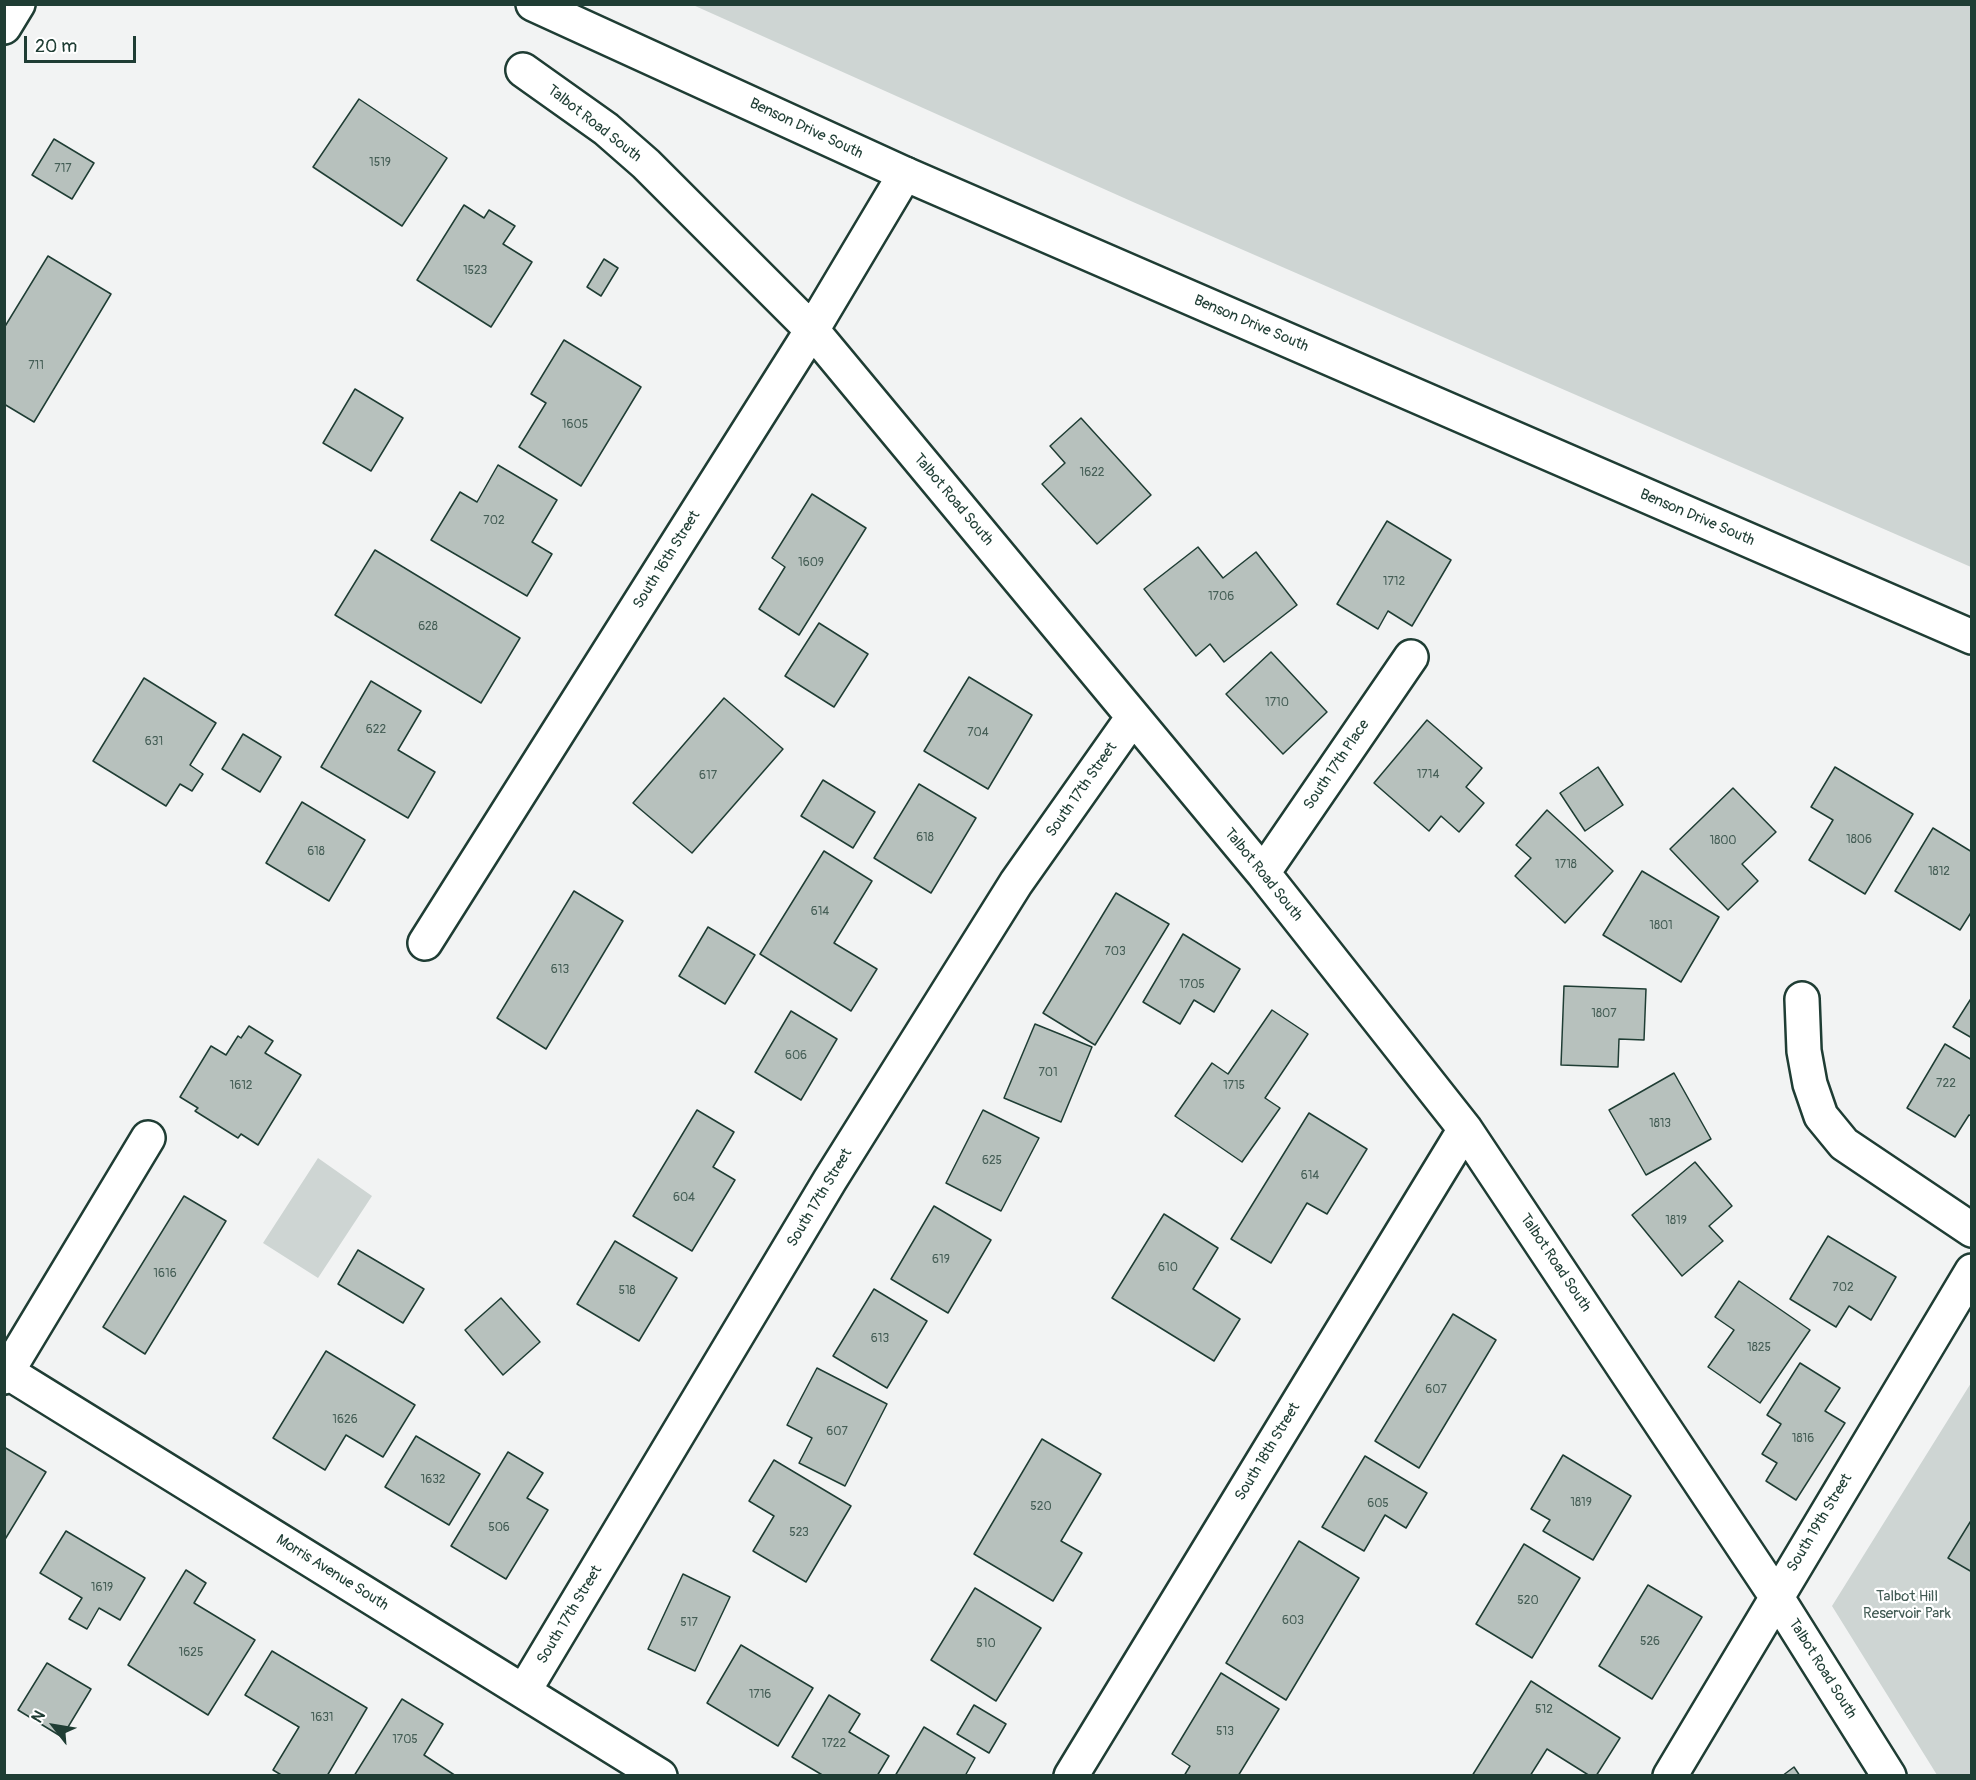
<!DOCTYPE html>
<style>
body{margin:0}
#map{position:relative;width:1976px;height:1780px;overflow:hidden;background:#f2f3f3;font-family:Pangolin,sans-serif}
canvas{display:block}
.frame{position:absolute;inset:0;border:6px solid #1f3d34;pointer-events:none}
.north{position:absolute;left:24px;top:1696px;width:60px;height:60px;-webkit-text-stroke:4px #fff;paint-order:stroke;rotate:301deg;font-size:16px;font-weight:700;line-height:24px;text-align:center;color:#1f3d34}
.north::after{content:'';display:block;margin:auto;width:21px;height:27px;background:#1f3d34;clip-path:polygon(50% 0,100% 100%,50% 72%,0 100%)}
.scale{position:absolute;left:24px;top:36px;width:112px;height:27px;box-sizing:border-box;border:3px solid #1f3d34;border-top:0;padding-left:8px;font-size:18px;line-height:21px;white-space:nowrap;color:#1f3d34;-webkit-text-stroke:4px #fff;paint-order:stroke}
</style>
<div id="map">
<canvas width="1976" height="1780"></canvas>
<div class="frame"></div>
<div class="north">N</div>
<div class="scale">20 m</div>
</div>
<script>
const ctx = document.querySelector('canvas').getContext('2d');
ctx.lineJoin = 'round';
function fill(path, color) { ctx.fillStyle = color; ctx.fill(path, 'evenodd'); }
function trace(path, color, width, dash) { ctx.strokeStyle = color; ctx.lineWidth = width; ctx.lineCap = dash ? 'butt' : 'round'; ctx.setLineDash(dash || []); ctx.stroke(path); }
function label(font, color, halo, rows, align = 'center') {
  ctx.font = font + ' Pangolin,sans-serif'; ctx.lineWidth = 4.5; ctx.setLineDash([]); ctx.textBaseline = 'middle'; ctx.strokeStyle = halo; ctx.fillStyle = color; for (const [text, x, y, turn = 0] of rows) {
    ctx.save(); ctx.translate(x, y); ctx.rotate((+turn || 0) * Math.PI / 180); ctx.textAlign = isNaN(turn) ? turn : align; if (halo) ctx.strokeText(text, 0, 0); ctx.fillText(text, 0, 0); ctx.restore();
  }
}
fill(new Path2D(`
 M693 5H1971V567L1133 202Z
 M318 1158 372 1196 318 1278 263 1243Z
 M1971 1383V1775H1937L1832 1606Z`), '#ced5d3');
const building = new Path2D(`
 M359 99 447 158 402 226 313 167Z
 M54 139 94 163 72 199 32 175Z
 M464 205 484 218 489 210 515 226 503 244 532 262 491 327 417 280Z
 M48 256 111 294 34 422 4 404V328Z
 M604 259 618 268 601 296 587 287Z
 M564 340 641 387 581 486 519 447 546 403 531 394Z
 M355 389 403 418 371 471 323 443Z
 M1081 418 1151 495 1097 544 1042 484 1065 463 1050 446Z
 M498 465 557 500 532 542 552 554 527 596 431 540 460 492 477 502Z
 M812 494 866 528 799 635 759 609 785 567 772 558Z
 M1387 521 1451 560 1412 626 1388 611 1378 629 1337 604Z
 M1198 547 1223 578 1256 552 1297 605 1224 662 1210 644 1196 656 1144 589Z
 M375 550 520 638 481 703 335 615Z
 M819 623 868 654 834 707 785 676Z
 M1271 652 1327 712 1283 754 1226 694Z
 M969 677 1032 715 988 789 924 751Z
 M144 678 216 723 190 765 203 774 192 791 180 784 166 806 93 761Z
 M371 681 421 711 398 750 435 772 408 818 321 767Z
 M724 698 783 749 692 853 633 803Z
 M1427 720 1482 768 1466 787 1484 803 1459 832 1441 816 1429 831 1374 783Z
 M243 734 281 757 260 792 222 769Z
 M1598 767 1623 805 1585 831 1560 793Z
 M1835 767 1913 814 1865 894 1809 860 1833 820 1811 807Z
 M823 780 875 812 853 848 801 816Z
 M919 784 976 818 931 893 874 858Z
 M1733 788 1776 832 1742 864 1758 881 1728 910 1670 849Z
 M302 802 365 840 329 901 266 863Z
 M1547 810 1613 871 1565 923 1515 876 1531 858 1516 845Z
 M1933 828 1972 852V911L1960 930 1895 891Z
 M824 851 872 881 834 943 877 969 851 1011 760 954Z
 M1642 871 1719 917 1681 982 1603 935Z
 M574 891 623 921 546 1049 497 1018Z
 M1116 893 1169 924 1095 1045 1043 1013Z
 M708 927 755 955 725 1004 679 976Z
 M1183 934 1240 969 1214 1012 1194 1000 1180 1024 1143 1002Z
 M1564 986 1646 989 1644 1040 1619 1039 1618 1067 1561 1065Z
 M1972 997V1038L1953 1027Z
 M1272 1010 1308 1034 1265 1098 1280 1108 1242 1162 1175 1116 1212 1063 1228 1074Z
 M791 1011 837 1039 801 1100 755 1072Z
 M1035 1024 1092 1047 1061 1122 1004 1098Z
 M249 1026 273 1041 265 1053 301 1075 258 1145 241 1134 238 1138 195 1111 198 1108 180 1097 211 1046 226 1055 238 1036 241 1038Z
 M1945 1044 1972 1060V1116L1969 1115 1955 1137 1907 1108Z
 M1674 1073 1711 1139 1646 1175 1609 1110Z
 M697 1110 734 1132 713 1167 735 1180 692 1251 633 1216Z
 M983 1110 1039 1138 1001 1211 946 1183Z
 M1309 1113 1367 1149 1327 1214 1307 1203 1271 1263 1231 1239Z
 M1695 1162 1732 1206 1709 1226 1723 1241 1682 1276 1632 1215Z
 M184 1196 226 1221 145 1354 103 1327Z
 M934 1206 991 1240 948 1313 891 1279Z
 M1164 1214 1218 1248 1193 1289 1240 1319 1214 1361 1112 1298Z
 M1828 1236 1896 1277 1871 1320 1849 1306 1836 1327 1790 1299Z
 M615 1241 677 1278 639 1341 577 1304Z
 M358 1250 424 1289 403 1323 338 1284Z
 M1739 1281 1810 1330 1760 1403 1708 1367 1734 1330 1715 1317Z
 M874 1289 927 1321 887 1388 833 1356Z
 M501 1298 540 1342 503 1375 465 1330Z
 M1453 1314 1496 1340 1419 1468 1375 1441Z
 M326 1351 415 1405 383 1457 346 1435 325 1470 273 1438Z
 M1800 1363 1840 1388 1825 1411 1845 1423 1796 1500 1766 1481 1777 1463 1762 1454 1781 1424 1767 1415Z
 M817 1368 887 1404 845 1486 799 1463 812 1438 787 1425Z
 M416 1436 480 1474 449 1525 385 1487Z
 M1042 1439 1101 1474 1061 1541 1082 1553 1053 1601 974 1554Z
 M4 1447 46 1472 4 1541Z
 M508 1452 543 1473 527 1498 548 1510 506 1579 451 1546Z
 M1563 1455 1631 1496 1593 1560 1543 1531 1550 1520 1531 1509Z
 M1365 1456 1427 1493 1406 1528 1385 1515 1364 1551 1322 1527Z
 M774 1460 851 1506 806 1582 753 1551 774 1516 749 1501Z
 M1972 1519V1572L1948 1558Z
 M66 1531 145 1578 120 1620 99 1608 87 1629 69 1619 82 1598 40 1573Z
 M1299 1541 1359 1578 1286 1700 1226 1663Z
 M1524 1544 1580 1578 1532 1658 1476 1624Z
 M186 1570 206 1583 194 1603 255 1640 208 1715 128 1665Z
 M683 1574 730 1597 695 1671 648 1649Z
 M1648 1585 1702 1617 1652 1699 1599 1666Z
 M975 1588 1041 1628 996 1701 931 1660Z
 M741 1645 813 1688 778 1746 707 1703Z
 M272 1651 367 1708 327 1776H283L273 1770 299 1727 245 1695Z
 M47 1663 91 1689 62 1737 18 1710Z
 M1221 1673 1279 1709 1238 1776H1184L1190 1766 1172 1754Z
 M1531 1681 1620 1738 1596 1776H1590L1547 1749 1530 1776H1472Z
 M829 1695 860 1714 849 1732 889 1756 877 1776H824L792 1757Z
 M402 1699 443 1724 424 1755 456 1776H354Z
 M974 1705 1006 1724 989 1753 957 1734Z
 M924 1727 975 1758 965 1776H895Z
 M1794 1767 1800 1776H1782Z`);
fill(building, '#b7c1bd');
trace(building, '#1f3d34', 1.5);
const minor = new Path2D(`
 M4 27 18 4
 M523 70 606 129 646 164 812 330 1263 873 1465 1129 1776 1596 1889 1776
 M1263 873 1411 657
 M425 943 812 330 905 174
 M1802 999 1804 1051 1810 1084 1821 1116 1844 1144 1972 1230
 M4 1370 660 1776
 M4 1377 148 1138
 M524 1691 830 1180 1016 883 1133 717
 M1071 1776 1465 1129
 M1670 1776 1972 1271`);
const major = new Path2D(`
 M533 4 905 174 1972 637`);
trace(minor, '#1f3d34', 38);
trace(major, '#1f3d34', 38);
trace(minor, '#fff', 33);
trace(major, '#fff', 33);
label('12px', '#455e56', null, [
 ["1519",380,163],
 ["717",63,169],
 ["1523",475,271],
 ["711",36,366],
 ["1605",575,425],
 ["1622",1092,473],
 ["702",494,521],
 ["1609",811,563],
 ["1712",1394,582],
 ["1706",1221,597],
 ["628",428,627],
 ["1710",1277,703],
 ["622",376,730],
 ["704",978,733],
 ["631",154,742],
 ["1714",1428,775],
 ["617",708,776],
 ["618",925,838],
 ["1806",1859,840],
 ["1800",1723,841],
 ["618",316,852],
 ["1718",1566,865],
 ["1812",1939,872],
 ["614",820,912],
 ["1801",1661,926],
 ["703",1115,952],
 ["613",560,970],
 ["1705",1192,985],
 ["1807",1604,1014],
 ["606",796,1056],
 ["701",1048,1073],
 ["722",1946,1084],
 ["1612",241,1086],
 ["1715",1234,1086],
 ["1813",1660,1124],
 ["625",992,1161],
 ["614",1310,1176],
 ["604",684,1198],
 ["1819",1676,1221],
 ["619",941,1260],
 ["610",1168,1268],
 ["1616",165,1274],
 ["702",1843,1288],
 ["518",627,1291],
 ["613",880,1339],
 ["1825",1759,1348],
 ["607",1436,1390],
 ["1626",345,1420],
 ["607",837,1432],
 ["1816",1803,1439],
 ["1632",433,1480],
 ["1819",1581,1503],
 ["605",1378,1504],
 ["520",1041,1507],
 ["506",499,1528],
 ["523",799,1533],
 ["1619",102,1588],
 ["520",1528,1601],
 ["603",1293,1621],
 ["517",689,1623],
 ["526",1650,1642],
 ["510",986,1644],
 ["1625",191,1653],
 ["1716",760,1695],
 ["512",1544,1710],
 ["1631",322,1718],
 ["513",1225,1732],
 ["1705",405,1740],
 ["1722",834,1744]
]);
label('15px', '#1f3d34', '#fff', [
 ["Talbot Road South",594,124,38],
 ["Benson Drive South",806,129,25],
 ["Benson Drive South",1251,324,23],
 ["Talbot Road South",953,500,50],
 ["Benson Drive South",1697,518,23],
 ["South 16th Street",667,560,-58],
 ["South 17th Place",1337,765,-56],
 ["South 17th Street",1082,790,-55],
 ["Talbot Road South",1263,875,51],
 ["South 17th Street",820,1198,-59],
 ["Talbot Road South",1555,1263,56],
 ["South 18th Street",1268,1452,-59],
 ["South 19th Street",1820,1523,-59],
 ["Morris Avenue South",332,1573,32],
 ["South 17th Street",570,1615,-59],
 ["Talbot Road South",1822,1669,58]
]);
label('15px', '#425b54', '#fff', [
 ["Talbot Hill",1907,1597],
 ["Reservoir Park",1907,1614]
]);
</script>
